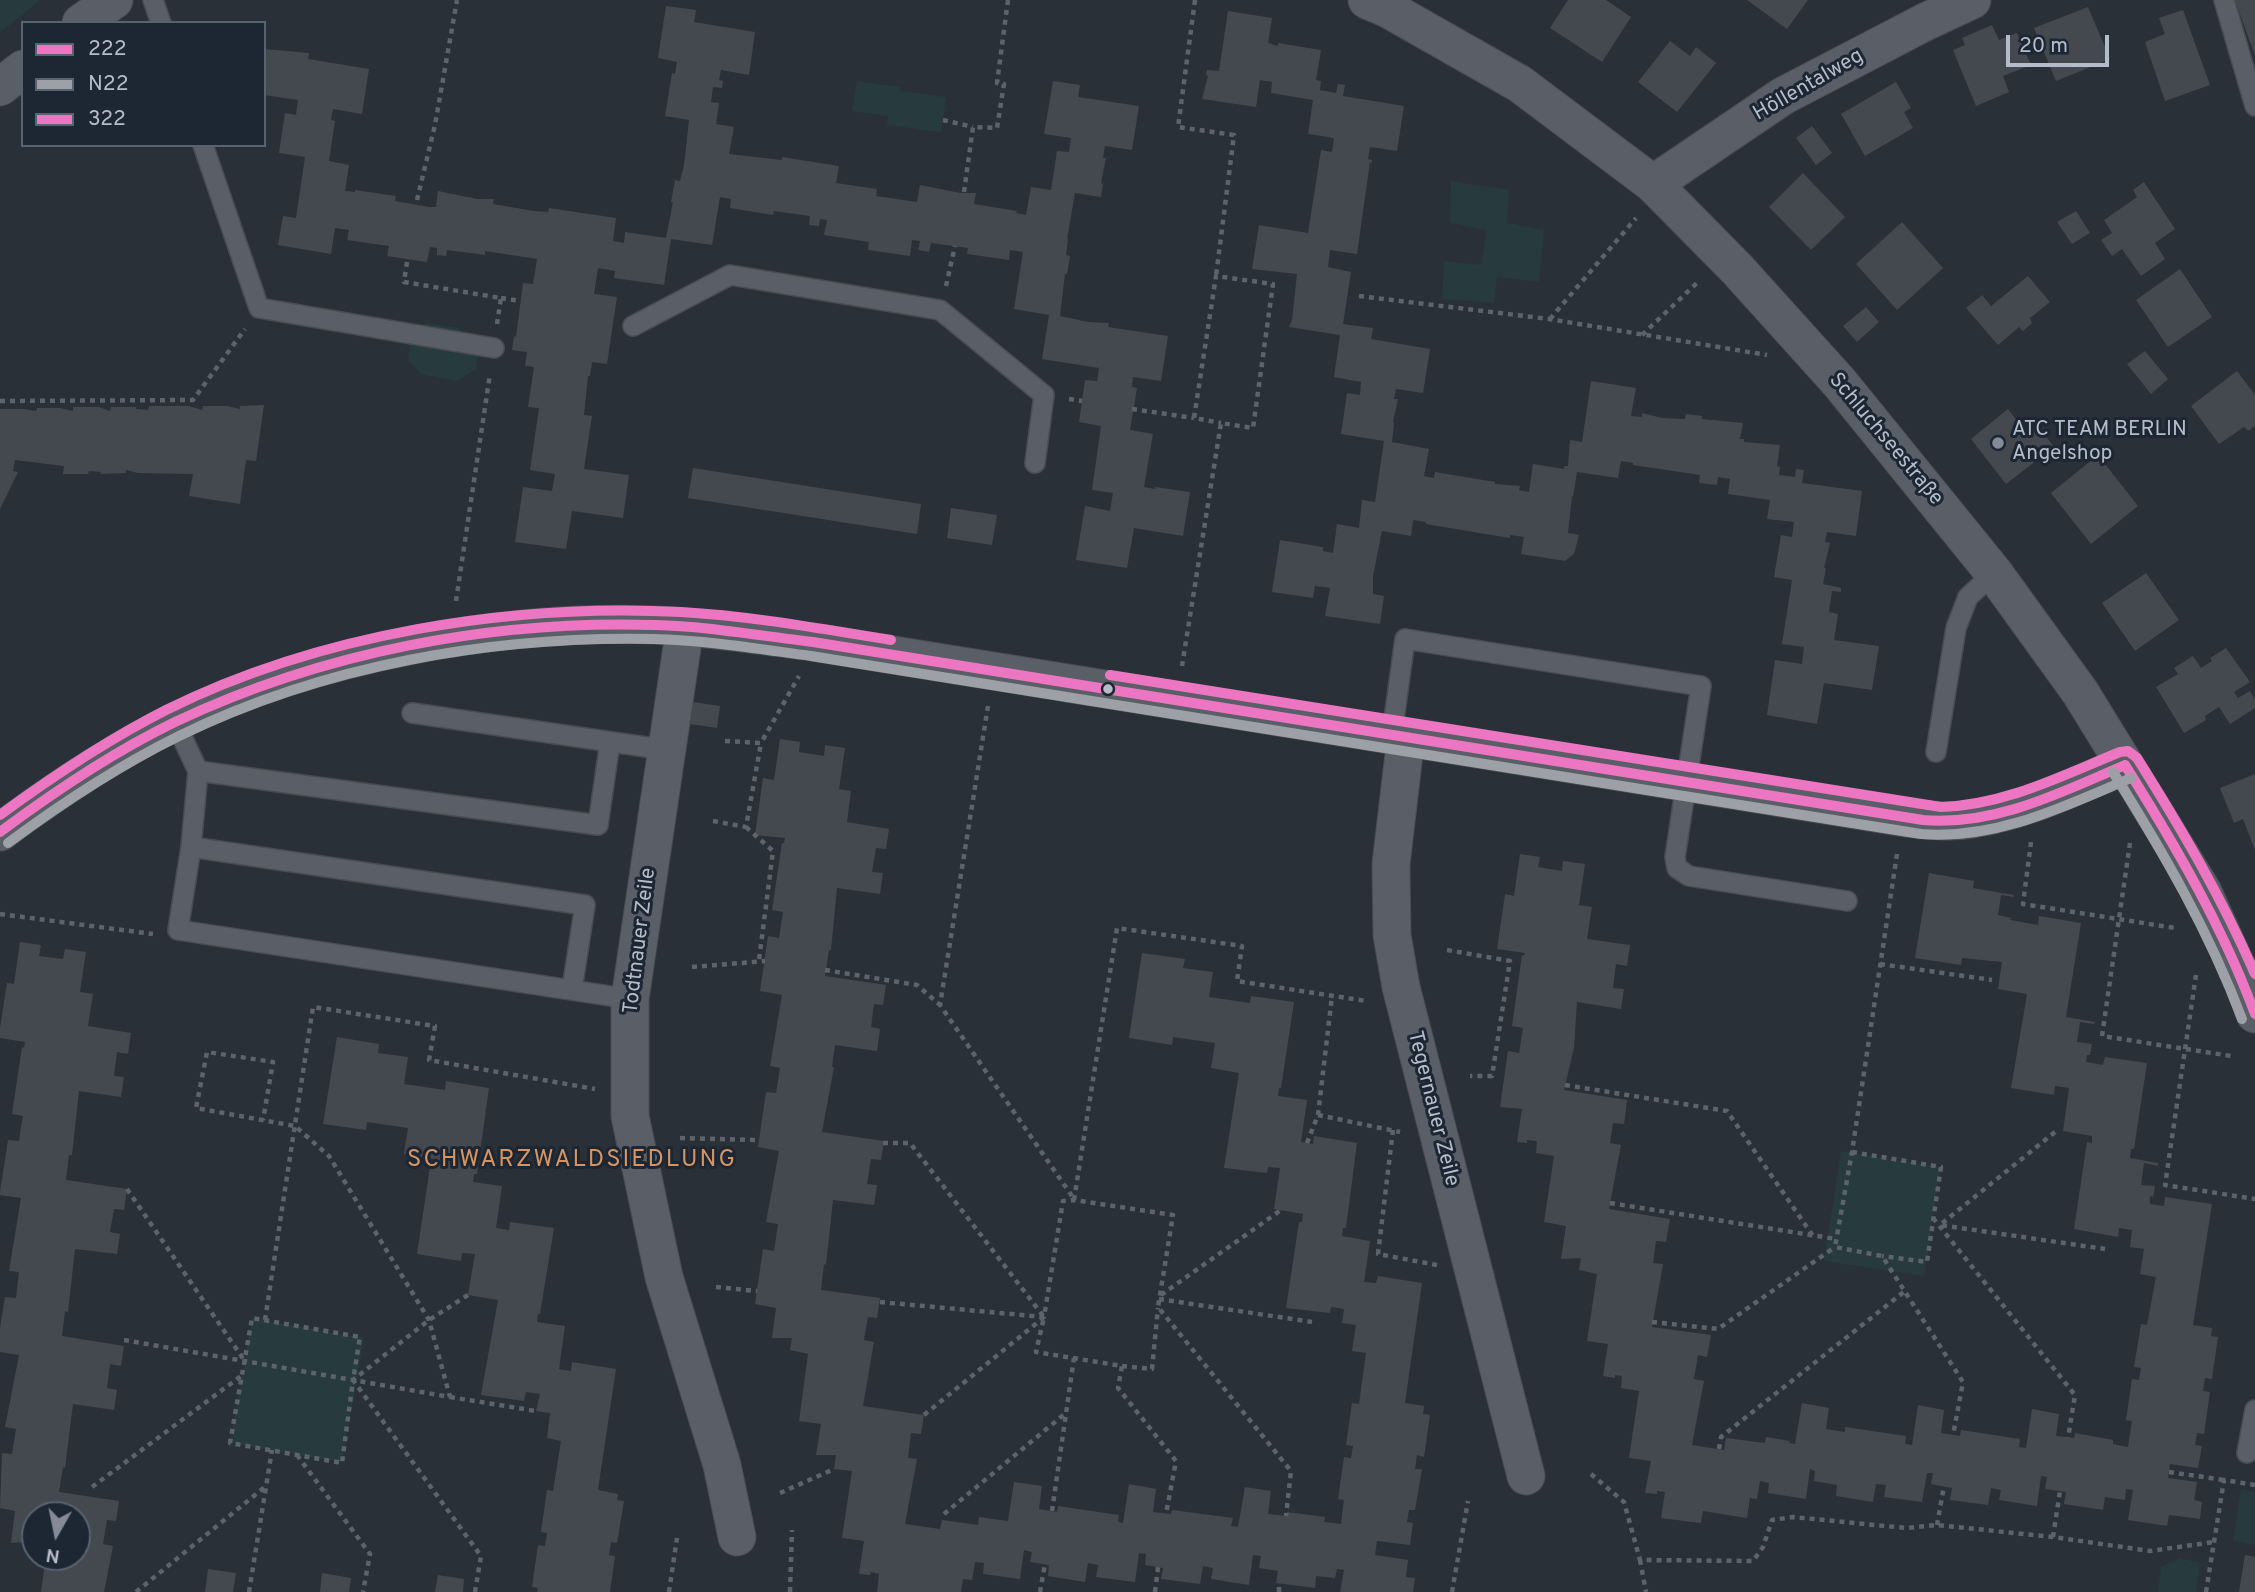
<!DOCTYPE html>
<meta charset="utf-8">
<style>
body{margin:0}
#map{position:relative;width:2255px;height:1592px;overflow:hidden;background:#2a3038;font-family:Overpass,sans-serif}
canvas{display:block}
.legend{position:absolute;left:21px;top:21px;width:245px;height:126px;box-sizing:border-box;background:#1d2633;border:2px solid #59626f;margin:0;padding:9px 12px;list-style:none;font-size:21px;color:#b4bcc9}
.legend li{display:flex;align-items:center;gap:14px;height:35px}
.legend b{width:35px;border:2px solid #59626f}
.north{position:absolute;left:21px;top:1501px;width:70px;height:70px;box-sizing:border-box;background:#1d2633;border:2px solid #59626f;border-radius:50%;rotate:189deg;font-size:19px;font-weight:700;line-height:28px;text-align:center;color:#b4bcc9}
.north::after{content:'';display:block;margin:auto;width:24px;height:32px;background:#848b96;clip-path:polygon(50% 0,100% 100%,50% 72%,0 100%)}
.scale{position:absolute;left:2006px;top:35px;width:103px;height:32px;box-sizing:border-box;border:4px solid #b4bcc9;border-top:0;padding-left:9px;font-size:21px;line-height:24px;white-space:nowrap;color:#b4bcc9;-webkit-text-stroke:5px #1d2633;paint-order:stroke}
</style>
<div id="map">
<canvas width="2255" height="1592"></canvas>
<ul class="legend">
<li><b style="height:9px;background:#ec76c2"></b>222</li>
<li><b style="height:9px;background:#9da0a7"></b>N22</li>
<li><b style="height:9px;background:#ec76c2"></b>322</li>
</ul>
<div class="north">N</div>
<div class="scale">20 m</div>
</div>
<script>
const ctx = document.querySelector('canvas').getContext('2d');
ctx.lineJoin = 'round';
function fill(path, color) { ctx.fillStyle = color; ctx.fill(path, 'evenodd'); }
function trace(path, color, width, dash) { ctx.strokeStyle = color; ctx.lineWidth = width; ctx.lineCap = dash ? 'butt' : 'round'; ctx.setLineDash(dash || []); ctx.stroke(path); }
function label(font, color, halo, rows, align = 'center') {
  ctx.font = font + ' Overpass,sans-serif'; ctx.lineWidth = 6; ctx.setLineDash([]); ctx.textBaseline = 'middle'; ctx.strokeStyle = halo; ctx.fillStyle = color; for (const [text, x, y, turn = 0] of rows) {
    ctx.save(); ctx.translate(x, y); ctx.rotate((+turn || 0) * Math.PI / 180); ctx.textAlign = isNaN(turn) ? turn : align; if (halo) ctx.strokeText(text, 0, 0); ctx.fillText(text, 0, 0); ctx.restore();
  }
}
fill(new Path2D(`
 M0 0H40L0 33Z
 M857 81 900 87V91L946 97 941 132 887 125 888 116 852 111Z
 M1451 181 1509 190 1507 223 1544 230 1539 282 1497 277 1494 303 1442 299 1444 261 1481 265 1487 230 1450 223Z
 M427 323 458 328 479 347 476 369 457 381 421 374 408 360 412 331Z
 M1841 1151 1941 1167 1924 1276 1824 1261Z
 M252 1318 364 1338 342 1463 230 1443Z
 M2241 1489 2255 1492V1545L2233 1541Z
 M2180 1558 2200 1563 2196 1592H2158L2161 1567Z`), '#273a3e');
fill(new Path2D(`
 M1568 0H1606L1631 17 1602 62 1550 28Z
 M1747 0H1808L1787 29Z
 M2235 0H2255V56Z
 M666 6 696 10 694 22 755 32 749 75 721 70 719 80 723 81 722 88 713 87 711 102 719 103 716 124 734 127 729 154 782 160V157L839 166 836 183 877 189 876 196 917 202 920 185 960 193H976L974 204 1017 211 1016 213 1026 215 1031 187 1051 190 1057 151 1069 152 1071 138 1044 134 1053 81 1080 85 1078 97 1139 106 1132 150 1105 146 1103 158H1106L1101 183 1103 184 1101 197 1075 193 1067 239H1068L1066 255 1070 256 1067 274H1065L1060 316 1088 322 1109 323 1108 327 1168 336 1161 381 1133 377 1132 387 1137 388 1130 430 1153 434 1144 487 1155 489V487L1190 492 1183 536 1134 528 1127 568 1076 560 1085 506 1110 511 1113 493 1092 490 1101 426 1079 422 1085 380 1097 381 1099 368 1042 359 1049 315 1014 309 1023 252 1010 250 1009 260 967 254 968 248 931 243 929 252 918 250 920 241 912 240 910 256 868 250 869 242 824 235 827 220 820 219 819 226 809 225 810 216 774 211 773 215 730 208 731 199 720 197 712 245 671 239 664 285 614 278 615 271 598 268 594 294 617 297 607 364 592 362 590 376H588L584 415 592 416 584 469 629 475 623 518 572 511 566 549 515 542 523 487 552 491 555 474 530 470 539 408 528 407 534 367 525 366 527 352 512 350 514 336 516 337 523 283 533 284 537 259 485 251V255L447 250 446 256 437 255V248L430 247 427 262 387 256 389 246 347 240 349 230 335 228 331 254 278 245 283 216 296 218 305 157 279 153 285 113 296 115 298 100 264 95V49L309 53 308 59 369 69 362 114 333 109 331 120 335 121 329 161 349 165 345 191 355 192V190L396 196 395 201 429 207H436L438 191 477 199H494L493 204 534 211 548 212 549 208 616 218 613 241 624 243 625 232 666 238 673 202H671L675 180 680 181 684 165 689 120 665 116 672 73 675 74 677 62 658 58Z
 M2088 7 2110 59 2056 81 2034 28Z
 M2183 10 2210 85 2165 101 2145 42 2165 34 2159 18Z
 M1228 11 1272 18 1268 43 1278 46V43L1284 44 1321 50 1316 80 1321 81 1320 90 1336 93 1338 84 1345 85 1343 96 1404 106 1397 151 1370 147 1368 159 1372 160V163L1370 162 1357 254 1330 250 1328 267 1351 272 1343 324 1373 328 1371 339 1430 349 1423 393 1396 389 1394 399H1398L1393 422 1394 423 1392 442 1429 449 1424 476 1434 478 1435 472 1495 482V484L1520 486 1519 490 1529 492 1533 464 1564 469V466H1568L1570 440 1582 442 1591 381 1636 388 1631 416 1642 417V413L1662 418 1685 419 1686 414 1702 416V419L1743 423 1740 439H1744V442L1780 445 1777 466 1780 467 1779 475 1795 477 1796 469 1804 470 1802 483 1862 491 1856 536 1827 532 1825 542 1830 543 1824 568H1826L1823 584 1841 588V592L1832 591 1829 612 1838 614 1834 640 1879 646 1872 690 1824 683 1817 724 1767 715 1775 660 1802 664 1804 647 1782 644 1792 580 1774 577 1781 535 1792 537 1794 522 1767 519 1770 500 1728 494 1730 479 1718 477 1717 485 1699 483 1700 475 1633 465V463L1621 461 1618 478 1577 472 1573 497 1572 496 1568 533 1579 535 1574 554 1565 561 1521 554 1524 537 1510 535V538L1426 524V522L1413 520 1411 536 1382 531 1373 576V594L1384 596 1380 624 1325 616 1330 588 1315 586 1313 598 1272 592 1280 540 1323 547V551L1333 553 1337 524 1359 528 1362 500 1375 502 1384 441 1341 434 1347 393 1360 395 1361 382 1334 377 1340 335 1289 327 1292 320 1297 274 1252 269 1259 225 1308 233 1321 150 1332 152 1334 138 1308 134 1313 100 1271 93 1272 82 1260 80 1256 107 1202 99 1208 76 1206 75 1207 70 1219 71Z
 M1992 25 1999 40 2017 33 2031 65 2003 76 2009 92 1976 106 1953 50 1965 45 1962 38Z
 M1670 41 1690 56 1696 47 1716 63 1677 112 1638 82Z
 M1896 82 1911 108 1904 112 1913 128 1865 156 1841 114Z
 M1812 126 1832 153 1816 165 1796 138Z
 M1803 173 1845 217 1811 250 1769 207Z
 M2144 182 2175 229 2155 243 2165 259 2141 276 2122 249 2112 256 2101 240 2112 233 2104 220 2137 197 2133 190Z
 M2076 211 2090 233 2072 244 2057 222Z
 M1902 222 1943 268 1897 310 1856 264Z
 M2180 269 2212 317 2168 347 2136 300Z
 M2028 276 2050 302 2030 318 2032 323 2023 331 2019 327 1998 345 1966 308 1982 295 1991 306Z
 M1866 307 1879 322 1857 342 1843 326Z
 M2145 351 2168 379 2151 394 2127 364Z
 M2237 371 2255 395V426L2248 431 2244 427 2219 444 2191 406Z
 M264 405 256 461 246 460 240 504 189 496 193 474 138 473 126 470V473L100 474 101 472 89 471 88 474H63L64 466 15 460 13 471 18 472 0 509V409H24L36 411 37 408H60L73 411V407H99L110 411 111 407H136V409L148 410 149 406H189L202 410 203 406H227L240 409V406Z
 M2008 409 2027 433 2037 425 2054 447 2006 484 1971 439Z
 M2098 455 2138 506 2091 544 2051 493Z
 M693 468 921 504 917 534 688 498Z
 M951 508 997 515 992 545 947 538Z
 M2146 573 2179 620 2135 651 2102 603Z
 M2226 648 2250 682 2234 692 2238 698 2250 691 2255 700V708L2230 724 2219 707 2205 716 2206 720 2184 733 2156 687 2178 674 2174 668 2193 656 2201 668 2212 661 2210 658Z
 M693 702 720 706 717 728 690 724Z
 M780 739 800 742 799 752 824 756 825 745 845 748 839 789 851 791 847 822 889 829 886 849 876 848 872 872 883 873 880 894 837 888 831 950H829L825 976 886 985 883 1005 874 1004 871 1027 880 1029 877 1051 835 1045 832 1067H834L822 1132 884 1141 881 1160 871 1159 867 1184 877 1185 874 1205 833 1200 826 1265 824 1264 821 1290 880 1298 877 1318 868 1317 864 1340 874 1342 863 1406 924 1415 921 1434 911 1433 908 1458 917 1459 905 1524 940 1529 942 1520 978 1525 979 1517 1008 1521 1014 1482 1042 1486 1039 1509 1057 1512 1058 1506 1119 1515 1118 1522 1123 1523 1129 1484 1156 1489 1153 1512 1171 1514 1172 1510 1233 1518 1231 1526 1238 1527 1245 1487 1271 1491 1268 1514 1286 1516 1287 1512 1325 1517 1324 1522 1341 1524 1344 1500 1338 1499 1344 1457 1351 1458 1353 1446 1346 1445 1352 1403 1359 1404 1366 1353 1352 1351 1356 1325 1342 1323 1344 1309 1331 1307 1330 1313 1286 1308 1299 1222H1302L1303 1214 1274 1209 1280 1168 1268 1167 1267 1173 1224 1168 1239 1073 1211 1068 1215 1043 1173 1037 1172 1045 1129 1038 1142 953 1185 959 1183 968 1213 972 1209 997 1250 1003 1251 996 1294 1002 1281 1088H1279L1278 1096 1307 1100 1301 1142 1313 1144 1314 1136 1357 1143 1346 1228H1343L1342 1236 1370 1241 1364 1282 1376 1283 1378 1276 1422 1283 1405 1403 1424 1406 1423 1414 1430 1415 1424 1457 1417 1455 1415 1469H1422L1415 1510H1409L1407 1522 1413 1523 1410 1545 1377 1541 1375 1555 1408 1560 1406 1577 1415 1578 1413 1592H1340L1344 1570 1337 1569 1335 1578 1316 1576 1315 1588 1276 1583 1278 1571 1259 1568 1261 1556 1253 1555 1249 1585 1211 1579 1213 1568 1203 1566 1200 1584 1161 1579 1163 1568 1145 1565 1146 1554 1139 1553 1135 1582 1096 1577 1098 1565 1088 1563 1085 1582 1048 1576 1049 1565 1030 1562 1032 1552 1024 1550 1020 1579 983 1574 984 1563 975 1562 972 1580 963 1579 961 1592H877L879 1574 871 1572 870 1575 859 1574 864 1541 842 1538 852 1471 834 1469 836 1455H816L821 1424 799 1421 808 1354 790 1350 792 1338H772L776 1308 755 1304 763 1249 774 1251 778 1224 766 1222 779 1151 758 1147 766 1092 776 1093 780 1068 770 1066 782 995 760 991 768 936 779 938 783 912 772 910 782 843H784L785 838 755 835 763 778 774 780Z
 M2255 774V850L2243 819 2234 823 2220 788Z
 M1520 854 1540 857 1538 867 1562 871 1563 861 1585 864 1579 905 1592 907 1587 939 1630 945 1627 966 1616 964 1613 988 1624 989 1621 1009 1577 1002 1574 1048 1564 1090 1627 1100 1624 1124 1613 1123 1610 1143 1621 1145 1609 1209 1670 1219 1666 1242 1656 1241 1653 1263 1663 1264 1652 1327 1711 1335 1707 1357 1698 1355 1694 1379 1704 1381 1692 1445 1724 1450 1726 1438 1765 1443 1766 1437 1790 1441 1789 1443 1795 1444 1802 1403 1829 1408 1826 1429 1845 1432V1427L1906 1436 1905 1444 1912 1445 1918 1405 1944 1410 1941 1433 1960 1436 1961 1430 2020 1439 2019 1447 2026 1448 2032 1409 2059 1414 2056 1436 2074 1438 2075 1433 2113 1440V1444L2128 1447 2132 1421 2126 1420 2132 1379 2139 1380 2141 1368 2134 1367 2141 1324 2147 1325 2156 1277 2140 1274 2144 1249 2130 1247 2132 1230 2119 1228 2118 1237 2074 1229 2087 1142 2092 1143V1136L2063 1131 2069 1088 2055 1086 2054 1095 2011 1088 2027 994 1998 989 2002 962 1962 958 1961 965 1915 958 1929 873 1974 881 1973 888 2014 895V897L2001 895 1998 915 2011 918 2010 920 2038 925 2039 916 2081 923 2066 1017 2095 1022 2094 1024 2080 1022 2077 1042 2092 1044 2090 1055H2087L2086 1062 2103 1065 2105 1057 2147 1063 2134 1149H2131L2130 1158 2158 1163V1166L2144 1163 2141 1185 2155 1186 2153 1197 2150 1196V1204L2164 1206 2165 1197 2212 1204 2193 1325 2212 1328 2211 1336 2218 1337 2212 1379 2205 1378 2203 1391 2210 1392 2204 1434 2197 1433 2195 1445 2202 1446 2198 1468 2170 1464 2168 1478 2197 1482 2194 1500 2202 1502 2200 1519 2169 1515 2167 1526 2128 1520 2133 1490 2126 1489 2125 1500 2105 1497 2103 1510 2064 1504 2066 1492 2045 1489 2047 1477 2041 1476 2037 1506 1999 1500 2001 1490 1991 1488 1988 1505 1950 1500 1952 1488 1931 1484 1933 1473H1927L1922 1502 1884 1497 1886 1485 1876 1484 1873 1502 1836 1496 1837 1485 1814 1481 1815 1471 1810 1469 1806 1499 1768 1493 1769 1483 1760 1481 1757 1499 1750 1498 1747 1518 1703 1511 1701 1523 1661 1518 1665 1492 1657 1491V1494L1645 1493 1651 1461 1629 1458 1639 1391 1621 1388 1622 1376 1615 1375V1378L1603 1376 1608 1344 1587 1341 1597 1274 1579 1270 1581 1258 1561 1259 1566 1226 1544 1222 1554 1156 1536 1153 1537 1141 1527 1140V1143L1517 1142 1522 1109 1500 1107 1508 1051 1519 1053 1523 1028 1512 1026 1522 955 1524 956 1525 953 1497 949 1505 894 1514 896Z
 M20 942 41 945 39 956 63 959 65 949 86 952 80 992 93 994 88 1026 131 1033 128 1054 117 1052 114 1076 124 1077 121 1097 79 1091 72 1155H69L66 1180 127 1189 124 1210 114 1209 110 1232 120 1234 117 1254 75 1249 68 1312 65 1311 62 1336 124 1346 121 1366 110 1364 107 1388 117 1390 114 1410 73 1404 65 1468 63 1467 59 1492 119 1501 116 1521 107 1520 103 1544 113 1546 104 1592H41L46 1557H77V1515H35V1555L28 1554 29 1542 11 1543 15 1511 0 1508 2 1453 12 1454 16 1429 5 1427 19 1355 0 1352V1328L5 1297 16 1298 19 1272 9 1271 21 1198 0 1195V1192L8 1140 19 1141 21 1127 23 1116 12 1114 22 1047 24 1048 25 1042 0 1038V1028L7 983 14 984Z
 M337 1037 379 1044 378 1053 408 1057 404 1084 445 1090 446 1081 489 1088 477 1174H474L473 1182 502 1186 496 1228 509 1230 510 1222 554 1228 540 1314H538L537 1322 565 1326 559 1369 571 1371 572 1362 616 1369 598 1490 618 1494 617 1500 624 1501 617 1543 611 1542 609 1555 615 1556 610 1592H537L538 1588 532 1587 538 1545 545 1546 547 1533 541 1532 547 1490 553 1491 561 1441 547 1438 550 1413 536 1411 540 1394 526 1392 524 1401 481 1395 498 1300 468 1295 475 1254 462 1253 461 1261 417 1254 430 1167H433L434 1159 404 1154 408 1128 367 1122 366 1130 323 1124Z
 M2245 1555 2255 1557V1592H2239Z
 M208 1569 236 1573 233 1592H205Z
 M322 1573 351 1578 349 1592H320Z
 M438 1575 464 1579 463 1592H435Z`), '#444950');
const service = new Path2D(`
 M153 0 161 23
 M2224 0 2255 106
 M203 145 259 308 494 348
 M633 326 730 275 940 310 1044 395 1035 463
 M412 713 667 750
 M175 722 198 771 191 847 178 930 630 999
 M1392 734 1405 639 1701 686 1675 857 1677 868 1689 876 1847 901
 M1936 752 1956 628 1968 597 1994 573
 M198 771 598 825 610 742
 M191 847 585 905 572 989
 M2247 1453 2255 1410`);
const minor = new Path2D(`
 M1367 0 1388 9 1520 84 1653 184 1737 269 1839 382 1994 573 2080 692 2203 892 2248 992 2255 1014
 M81 23 114 0
 M0 87 23 69
 M1653 184 1783 96 1925 22 1972 0
 M685 627 630 999V1116L664 1277 722 1465 737 1537
 M1406 737 1391 864 1392 935 1401 987 1526 1476
 M0 832C55 791 113 752 175 722 312 654 502 619 655 625 708 627 761 636 813 642L1906 818C1928 820 1950 823 1972 819 2026 811 2075 786 2125 765`);
trace(service, '#484c53', 22);
trace(minor, '#484c53', 39);
trace(new Path2D(`
 M1195 0 1178 127 1234 135 1216 276
 M943 120 973 127
 M964 192 973 127 997 128 1004 84 997 83 1008 0
 M417 200 435 125 457 0
 M407 262 404 282 501 298 497 324
 M946 286 955 246
 M1359 296 1549 319 1767 355
 M501 298 520 301
 M1550 319 1636 218
 M1642 335 1699 281
 M1069 399 1082 401
 M0 401 193 400 245 329
 M1132 409 1194 418
 M456 601 490 374
 M1182 666 1221 423 1253 428 1273 284 1216 276 1194 418 1221 423
 M988 706 940 1005 1074 1199
 M725 741 761 743 799 676
 M713 821 746 827 761 743
 M746 827 773 851 759 960
 M2031 842 2023 904 2175 928
 M2130 843 2102 1036 2231 1056
 M1897 854 1852 1152 1835 1247 1882 1256 1963 1382 1953 1435
 M0 914 153 934
 M1447 950 1510 961 1492 1076H1470
 M1880 964 1992 980
 M692 967 765 961
 M825 970 917 985 939 1004
 M2196 975 2165 1185 2255 1199
 M1565 1085 1727 1111 1813 1236
 M1318 1115 1400 1132
 M1393 1130 1378 1254 1437 1265
 M2055 1132 1940 1225 2105 1249
 M680 1138 759 1140
 M883 1143H910L1044 1317 1036 1352 1122 1366 1118 1388 1176 1461 1166 1514
 M1307 1143 1318 1115 1332 996
 M1852 1152 1941 1167 1927 1262 1882 1256
 M127 1189 244 1360
 M1074 1200 1117 928 1242 946 1237 981 1366 1001
 M1610 1203 1836 1239
 M1933 1218 2075 1395 2068 1438
 M716 1287 757 1291
 M468 1295 429 1320 353 1380 342 1463 230 1443 252 1318 360 1337 353 1380 481 1556 475 1592
 M1161 1295 1281 1210
 M1159 1299 1312 1322
 M880 1302 1044 1317 1063 1201 1074 1200 1173 1215 1158 1307 1291 1471 1286 1516
 M265 1320 313 1007 435 1026 429 1060 595 1089
 M1652 1322 1718 1329 1835 1247
 M124 1340 450 1397 429 1320 329 1156 295 1126 196 1108 207 1052 273 1062 263 1120
 M1122 1366 1152 1369 1158 1308
 M450 1397 536 1411
 M924 1415 1043 1318
 M1719 1449 1721 1437 1905 1291
 M297 1455 370 1554 363 1592
 M2169 1472 2224 1480
 M1591 1474 1624 1502 1640 1560 1753 1561 1763 1547 1772 1520 1793 1517 1906 1528 1937 1525 2053 1537 2150 1551 2214 1542
 M92 1487 241 1376
 M780 1493 834 1469
 M1052 1511 1074 1358
 M944 1514 1067 1412
 M1937 1525 1944 1486
 M2053 1537 2060 1491
 M1640 1560 1646 1592
 M136 1592 266 1486
 M249 1592 272 1450
 M669 1592 677 1538
 M790 1592 792 1530
 M1040 1592 1045 1564
 M1155 1592 1158 1567
 M1279 1592V1583
 M1452 1592 1468 1501
 M2206 1592 2224 1480 2255 1485`), '#5d636a', 4.5, [5, 5]);
trace(service, '#5a5e66', 19);
trace(minor, '#5a5e66', 37);
trace(new Path2D(`
 M2125 765C2175 845 2222 925 2255 1014
 M0 832C55 791 113 752 175 722 323 652 491 620 655 625 708 626 760 636 813 642L1923 820C1995 826 2060 793 2125 765`), '#ec76c2', 10);
trace(new Path2D(`
 M2113 772C2163 852 2209 931 2242 1019
 M8 843C62 803 118 766 179 736 324 665 492 636 653 639 706 640 759 649 811 656L1921 834C1996 840 2063 807 2131 778`), '#9da0a7', 10);
trace(new Path2D(`
 M1110 675 1941 807C2005 805 2061 776 2120 752L2128 751 2137 758C2181 828 2222 898 2255 974
 M0 815C53 776 107 740 166 710 319 634 511 603 681 612 752 616 822 629 891 640`), '#ec76c2', 10);
for (const [x, y, r, color] of [
 [1998,443,7,"#848b96"],
 [1108,689,6,"#b4bcc9"]
]) { const dot = new Path2D(); dot.arc(x, y, r, 0, 2 * Math.PI); ctx.fillStyle = color; ctx.fill(dot); trace(dot, '#1d2633', 2.5); }
label('21px', '#b4bcc9', '#1d2633', [
 ["Höllentalweg",1809,86,-30],
 ["Schluchseestraße",1885,440,50],
 ["Todtnauer Zeile",641,941,-83],
 ["Tegernauer Zeile",1432,1109,76]
]);
label('21px', '#b4bcc9', '#1d2633', [
 ["ATC TEAM BERLIN",2012,431],
 ["Angelshop",2012,455]
], 'left');
ctx.letterSpacing = '2px';
label('24px', '#d59563', '#1d2633', [
 ["SCHWARZWALDSIEDLUNG",572,1161]
]);
ctx.letterSpacing = '0px';
</script>
